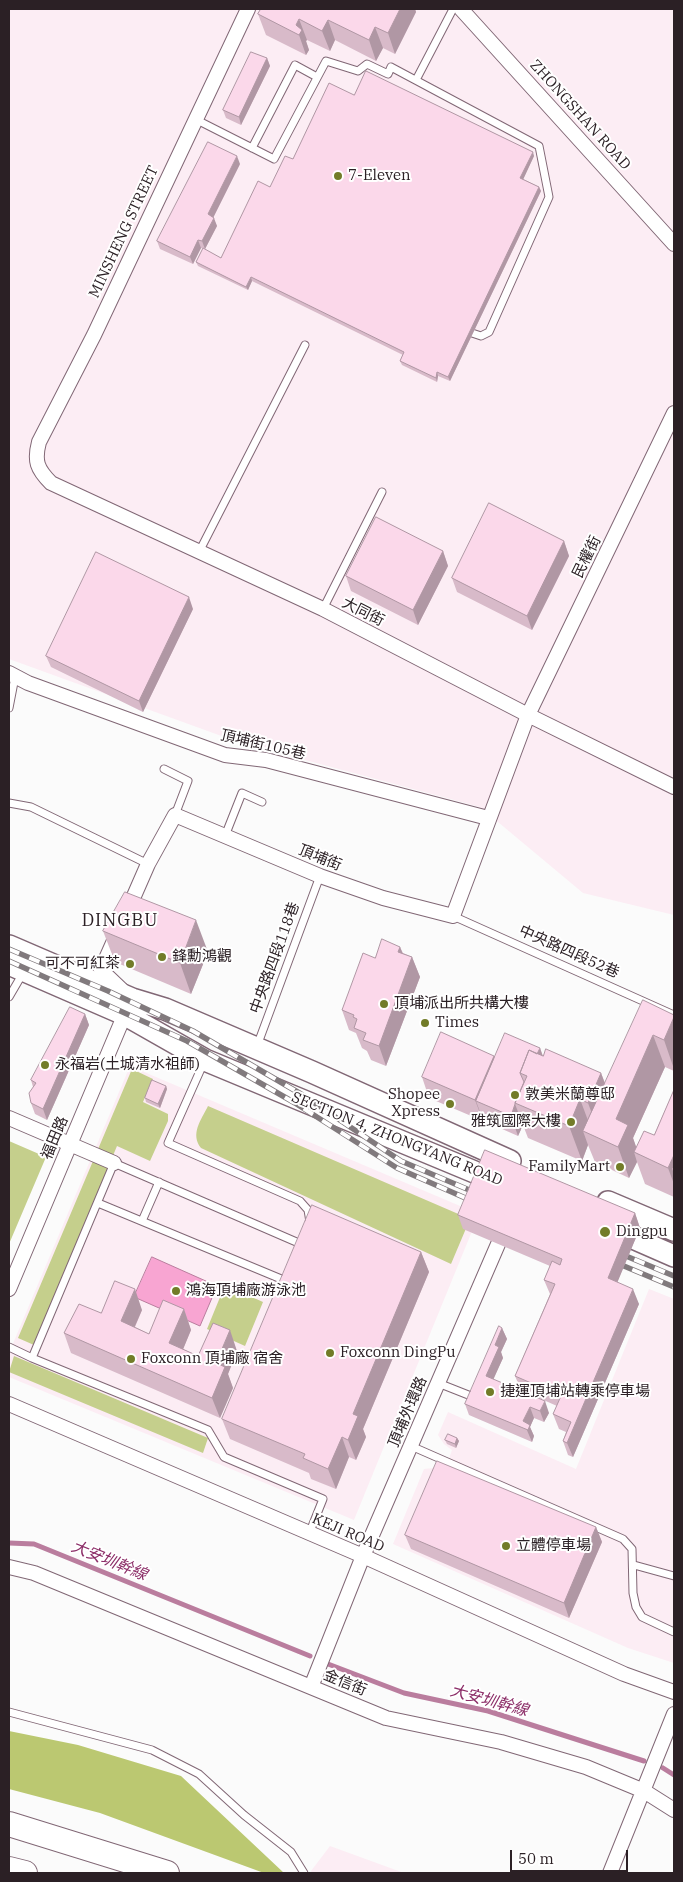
<!DOCTYPE html>
<meta charset="utf-8">
<style>
body{margin:0}
#map{position:relative;width:683px;height:1882px;overflow:hidden;background:#fbfbfb;font-family:"IBM Plex Serif",serif}
canvas{display:block}
.frame{position:absolute;inset:0;border:10px solid #2b2025;pointer-events:none}
.scale{position:absolute;left:510px;top:1850px;width:118px;height:22px;box-sizing:border-box;border:2px solid #2b2025;border-top:0;padding-left:6px;font-size:15px;line-height:18px;white-space:nowrap;color:#2b2025;-webkit-text-stroke:4px #fff;paint-order:stroke}
</style>
<div id="map">
<canvas width="683" height="1882"></canvas>
<div class="frame"></div>
<div class="scale">50 m</div>
</div>
<script>
const ctx = document.querySelector('canvas').getContext('2d');
ctx.lineJoin = 'round';
function fill(path, color) { ctx.fillStyle = color; ctx.fill(path, 'evenodd'); }
function trace(path, color, width, dash) { ctx.strokeStyle = color; ctx.lineWidth = width; ctx.lineCap = dash ? 'butt' : 'round'; ctx.setLineDash(dash || []); ctx.stroke(path); }
function label(font, color, halo, rows, align = 'center') {
  ctx.font = font + ' "IBM Plex Serif","Noto Sans TC",serif'; ctx.lineWidth = 4; ctx.setLineDash([]); ctx.textBaseline = 'middle'; ctx.strokeStyle = halo; ctx.fillStyle = color; for (const [text, x, y, turn = 0] of rows) {
    ctx.save(); ctx.translate(x, y); ctx.rotate((+turn || 0) * Math.PI / 180); ctx.textAlign = isNaN(turn) ? turn : align; if (halo) ctx.strokeText(text, 0, 0); ctx.fillText(text, 0, 0); ctx.restore();
  }
}
fill(new Path2D(`
 M9 9H674V915L583 893 480 807 238 742 9 659Z
 M130 1066 479 1214 354 1520 9 1377V1353Z
 M649 1289 674 1299V1663L628 1648 393 1544 424 1469 433 1468 445 1470 452 1450 444 1444 438 1435 448 1412 576 1469Z
 M330 1846 404 1873H312L311 1871Z`), '#fcedf4');
fill(new Path2D(`
 M132 1069 153 1079 143 1102 168 1114V1121L150 1161 117 1146 34 1345 18 1338Z
 M208 1106 470 1219 451 1264 201 1148C190 1134 201 1120 208 1106Z
 M9 1141 46 1157 9 1244Z
 M225 1285 263 1302 245 1346 207 1329Z
 M14 1356 208 1438 203 1453 9 1372Z`), '#c5cf8c');
fill(new Path2D(`
 M9 1731 78 1745 181 1776 284 1873H264L100 1813 9 1789Z`), '#bbc871');
const water = new Path2D(`
 M152 1257 217 1286 200 1326 134 1297Z`);
fill(water, '#f8a5d2');
trace(water, '#ba7d9e', 1);
trace(new Path2D(`
 M9 1543 34 1544 310 1656
 M328 1664 404 1693 488 1711 644 1761
 M663 1768 674 1775`), '#ba7d9e', 5);
const lane = new Path2D(`
 M416 80 453 9
 M195 119 274 159 326 61 358 71 367 64 388 74 391 67 539 146 549 197 489 332 481 336 472 333
 M252 148 295 65 317 77
 M199 552 305 345
 M323 609 382 492
 M9 708 15 677
 M164 769 188 781 175 815
 M9 803 31 807 148 864
 M225 836 242 793 262 802
 M453 916 674 1015
 M9 997 23 973
 M257 1046 320 876
 M204 1062 168 1143 300 1201 308 1210 310 1222
 M98 1203 286 1281 287 1279
 M142 1221 159 1182
 M301 1244 114 1163 32 1358 208 1430 224 1457 323 1499 309 1534
 M9 1347 32 1358
 M438 1383 476 1398
 M411 1446 623 1539 632 1549 633 1593 636 1607 642 1617 674 1632
 M634 1565 674 1576
 M9 1712 152 1750 199 1774 244 1815 291 1852 304 1873`);
const street = new Path2D(`
 M248 9 94 335 39 442C34 461 37 469 51 483L323 609 528 715 674 787
 M461 9 674 244
 M9 673 28 683 225 755 266 760 488 818
 M127 912 148 864 175 815 320 876 383 898 453 916 528 715 674 413
 M117 934 101 970 122 990
 M9 1118 114 1163
 M9 1289 127 1009
 M9 1404 363 1556 624 1674 674 1692
 M9 1567 34 1573 386 1718 501 1742 586 1767 644 1791 674 1810
 M311 1687 363 1556 505 1228
 M610 1873 674 1714`);
const primary = new Path2D(`
 M9 946 132 999 165 1009 312 1072 510 1161
 M9 964 124 1014 205 1060 501 1183
 M608 1202 674 1230
 M610 1228 674 1256`);
const highway = new Path2D(`
 M9 1824 167 1873
 M9 1869 25 1873`);
trace(lane, '#816775', 9);
trace(street, '#816775', 16);
trace(primary, '#816775', 24);
trace(highway, '#816775', 26);
trace(lane, '#fff', 7);
trace(street, '#fff', 14);
trace(primary, '#fff', 21);
trace(highway, '#fff', 24);
const rail = new Path2D(`
 M9 949 108 991 193 1031 301 1094 401 1161 481 1195
 M9 961 187 1041 295 1103 397 1168 479 1204
 M614 1251 674 1276
 M612 1261 674 1287`);
trace(rail, '#817a7d', 5.5);
trace(rail, '#fff', 4, [11]);
fill(new Path2D(`
 M261 9H415L416 12 395 54 383 48 376 61 335 40 330 51 307 40 306 41 309 50 306 55 266 35 258 14Z
 M267 58 270 66 241 125 226 118 223 110Z
 M354 95 534 156 523 179 539 187 541 191 450 381 438 376 437 382 402 365 400 361 403 355 252 281 248 290 198 266 196 262 221 258 270 187 293 159Z
 M240 164 213 218 217 226 205 249 201 248 193 264 160 249 157 241Z
 M564 541 569 556 532 630 457 592 452 578Z
 M443 551 448 566 418 625 351 591 346 576Z
 M193 609 143 712 51 667 46 656Z
 M103 931 208 952 191 994 115 962Z
 M400 947 403 953 412 957 420 977 386 1066 371 1060 367 1051 362 1048 356 1033 349 1030 342 1010 375 958Z
 M85 1014 89 1025 47 1120 35 1114 31 1103 33 1087 31 1080Z
 M674 1015V1071L665 1067 633 1138 636 1147 654 1135 674 1090V1197L645 1184 637 1162 629 1178 595 1162 588 1145 582 1161 528 1138 523 1125 518 1136 484 1121 483 1120V1121L429 1098 422 1077 495 1057 540 1048 543 1056 601 1073 605 1083Z
 M166 1086 167 1089 160 1108 146 1102 145 1098Z
 M635 1213 640 1228 617 1282 639 1304 573 1457 568 1455 563 1441 566 1432 559 1429 553 1414 557 1406 521 1390 515 1376 550 1294 544 1280 550 1266 463 1229 458 1215Z
 M421 1252 429 1272 363 1429 366 1437 356 1460 349 1457 336 1489 311 1479 309 1473 230 1439 222 1419Z
 M184 1309 191 1330 183 1349 198 1356 237 1351 228 1374 233 1388 220 1418 71 1353 64 1333 101 1313 142 1310 135 1327 149 1334Z
 M502 1328 507 1339 501 1352 503 1358 493 1379 549 1413 544 1422 534 1418 530 1427 534 1436 532 1442 469 1415 465 1404Z
 M457 1438 459 1441 456 1448 447 1444 445 1440Z
 M596 1527 602 1542 569 1618 411 1549 405 1535Z`), '#d8bac9');
fill(new Path2D(`
 M400 9H415L416 12 395 54 388 33Z
 M299 19 307 40 306 41 309 50 306 55 299 35 296 25Z
 M328 20 335 40 330 51 322 31Z
 M375 27 383 48 376 61 369 40Z
 M267 58 270 66 241 125 239 117Z
 M533 152 534 156 522 182 520 178Z
 M237 156 240 164 211 222 208 214Z
 M539 187 541 191 450 381 448 377Z
 M214 218 217 226 205 249 202 241Z
 M198 240 201 248 193 264 190 257Z
 M251 277 252 281 248 290 246 287Z
 M437 372 438 376 437 382 436 378Z
 M564 541 569 556 532 630 527 616Z
 M443 551 448 566 418 625 413 610Z
 M189 597 193 609 143 712 139 701Z
 M196 920 208 952 191 994 180 963Z
 M400 947 408 967 398 952Z
 M412 957 420 977 386 1066 379 1046Z
 M85 1014 89 1025 47 1120 43 1109Z
 M674 1017V1069L664 1040Z
 M653 1035 665 1067 633 1138 639 1155 634 1152 637 1162 629 1178 618 1147 616 1119Z
 M540 1048 547 1069 527 1077Z
 M494 1056 502 1076 476 1101 483 1120V1121L475 1100Z
 M601 1073 614 1108 601 1138 588 1103Z
 M166 1086 167 1089 160 1108 158 1104Z
 M580 1099 593 1134 583 1131 588 1145 582 1161 569 1126Z
 M515 1104 523 1125 518 1136 511 1116Z
 M674 1155V1169L672 1168 674 1174V1184L668 1168Z
 M635 1213 640 1228 613 1293 608 1278Z
 M421 1252 429 1272 363 1429 366 1437 356 1460 348 1440 353 1414Z
 M135 1289 142 1310 128 1342 121 1321Z
 M633 1289 639 1304 573 1457 567 1443Z
 M184 1309 191 1330 177 1364 169 1343Z
 M502 1328 507 1339 501 1352 503 1358 490 1387 486 1376 495 1345Z
 M230 1330 237 1351 228 1374 233 1388 220 1418 212 1398 216 1363Z
 M545 1401 549 1413 544 1422 540 1411Z
 M530 1407 534 1418 530 1427 534 1436 532 1442 523 1421Z
 M342 1437 349 1457 336 1489 328 1469Z
 M457 1438 459 1441 456 1448 455 1444Z
 M596 1527 602 1542 569 1618 564 1603Z`), '#b097a4');
const building = new Path2D(`
 M261 9H400L388 33 375 27 369 40 328 20 322 31 299 19 296 25 302 30 299 35 258 14Z
 M251 52 267 58 239 117 223 110Z
 M366 71 533 152 520 178 539 187 448 377 437 372 436 378 400 361 404 352 251 277 246 287 196 262 203 248 221 258 258 181 270 187 285 156 293 159 329 83 354 95Z
 M208 142 237 156 208 214 214 218 202 241 198 240 190 257 157 241Z
 M489 503 564 541 527 616 452 578Z
 M376 517 443 551 413 610 346 576Z
 M96 552 189 597 139 701 46 656Z
 M125 892 196 920 180 963 103 931Z
 M382 939 400 947 398 952 412 957 379 1046 363 1040 366 1033 354 1028 357 1019 353 1017 354 1015 342 1010 363 953 375 958Z
 M643 1000 674 1015V1017L664 1040 653 1035 616 1119 628 1125 618 1147 583 1131Z
 M70 1007 85 1014 43 1109 31 1103 29 1093 36 1083 31 1080Z
 M441 1032 494 1056 475 1100 422 1077Z
 M505 1033 540 1048 537 1054 529 1050 520 1073 524 1082 515 1103V1104L511 1116 476 1101Z
 M546 1049 601 1073 588 1103 580 1099 569 1126 515 1103 527 1076 520 1073 529 1050 543 1056Z
 M152 1080 166 1086 158 1104 145 1098Z
 M674 1090V1155L668 1168 634 1152 644 1131 654 1135Z
 M485 1150 635 1213 608 1278 633 1289 567 1443 563 1441 571 1422 553 1414 561 1396 515 1376 555 1284 544 1280 552 1261 560 1265 562 1259 458 1215Z
 M312 1205 421 1252 353 1414 358 1416 348 1440 342 1437 328 1469 303 1458 305 1454 222 1419Z
 M115 1281 135 1289 121 1321 149 1334 163 1300 184 1309 169 1343 198 1356 213 1323 230 1330 216 1363 225 1367 212 1398 64 1333 79 1304 101 1313Z
 M499 1326 502 1328 495 1345 499 1347 486 1376 545 1401 540 1411 530 1407 523 1421 530 1425 528 1430 465 1404Z
 M448 1434 457 1438 455 1444 445 1440Z
 M437 1461 596 1527 564 1603 405 1535Z`);
fill(building, '#fbd8ea');
trace(building, '#b097a4', 1);
for (const [x, y, r, color] of [
 [338,176,5,"#727c28"],
 [162,957,5,"#727c28"],
 [130,964,5,"#727c28"],
 [384,1004,5,"#727c28"],
 [425,1023,5,"#727c28"],
 [45,1065,5,"#727c28"],
 [515,1095,5,"#727c28"],
 [450,1104,5,"#727c28"],
 [571,1122,5,"#727c28"],
 [620,1167,5,"#727c28"],
 [605,1232,6,"#727c28"],
 [176,1291,5,"#727c28"],
 [330,1353,5,"#727c28"],
 [131,1359,5,"#727c28"],
 [490,1392,5,"#727c28"],
 [506,1546,5,"#727c28"]
]) { const dot = new Path2D(); dot.arc(x, y, r, 0, 2 * Math.PI); ctx.fillStyle = color; ctx.fill(dot); trace(dot, '#fff', 2); }
label('15px', '#2b2025', '#fff', [
 ["ZHONGSHAN ROAD",580,115,48],
 ["MINSHENG STREET",124,232,-65],
 ["民權街",587,557,-64],
 ["大同街",363,612,27],
 ["頂埔街105巷",263,745,13],
 ["頂埔街",320,858,22],
 ["中央路四段52巷",569,952,24],
 ["中央路四段118巷",275,958,-70],
 ["福田路",55,1138,-67],
 ["SECTION 4, ZHONGYANG ROAD",397,1139,22],
 ["頂埔外環路",408,1412,-67],
 ["KEJI ROAD",348,1533,23],
 ["金信街",345,1683,22]
]);
label('15px', '#2b2025', '#fff', [
 ["7-Eleven",348,176],
 ["鋒勳鴻觀",172,957],
 ["可不可紅茶",120,964,"right"],
 ["頂埔派出所共構大樓",394,1004],
 ["Times",435,1023],
 ["永福岩(土城清水祖師)",55,1065],
 ["Shopee",440,1095,"right"],
 ["Xpress",440,1112,"right"],
 ["敦美米蘭尊邸",525,1095],
 ["雅筑國際大樓",561,1122,"right"],
 ["FamilyMart",610,1167,"right"],
 ["Dingpu",616,1232],
 ["鴻海頂埔廠游泳池",186,1291],
 ["Foxconn DingPu",340,1353],
 ["Foxconn 頂埔廠 宿舍",141,1359],
 ["捷運頂埔站轉乘停車場",500,1392],
 ["立體停車場",516,1546]
], 'left');
label('italic 16px', '#8c2e68', '#fff', [
 ["大安圳幹線",109,1561,22],
 ["大安圳幹線",489,1701,15]
]);
ctx.letterSpacing = '1px';
label('18px', '#2b2025', '#fff', [
 ["DINGBU",120,921]
]);
ctx.letterSpacing = '0px';
</script>
